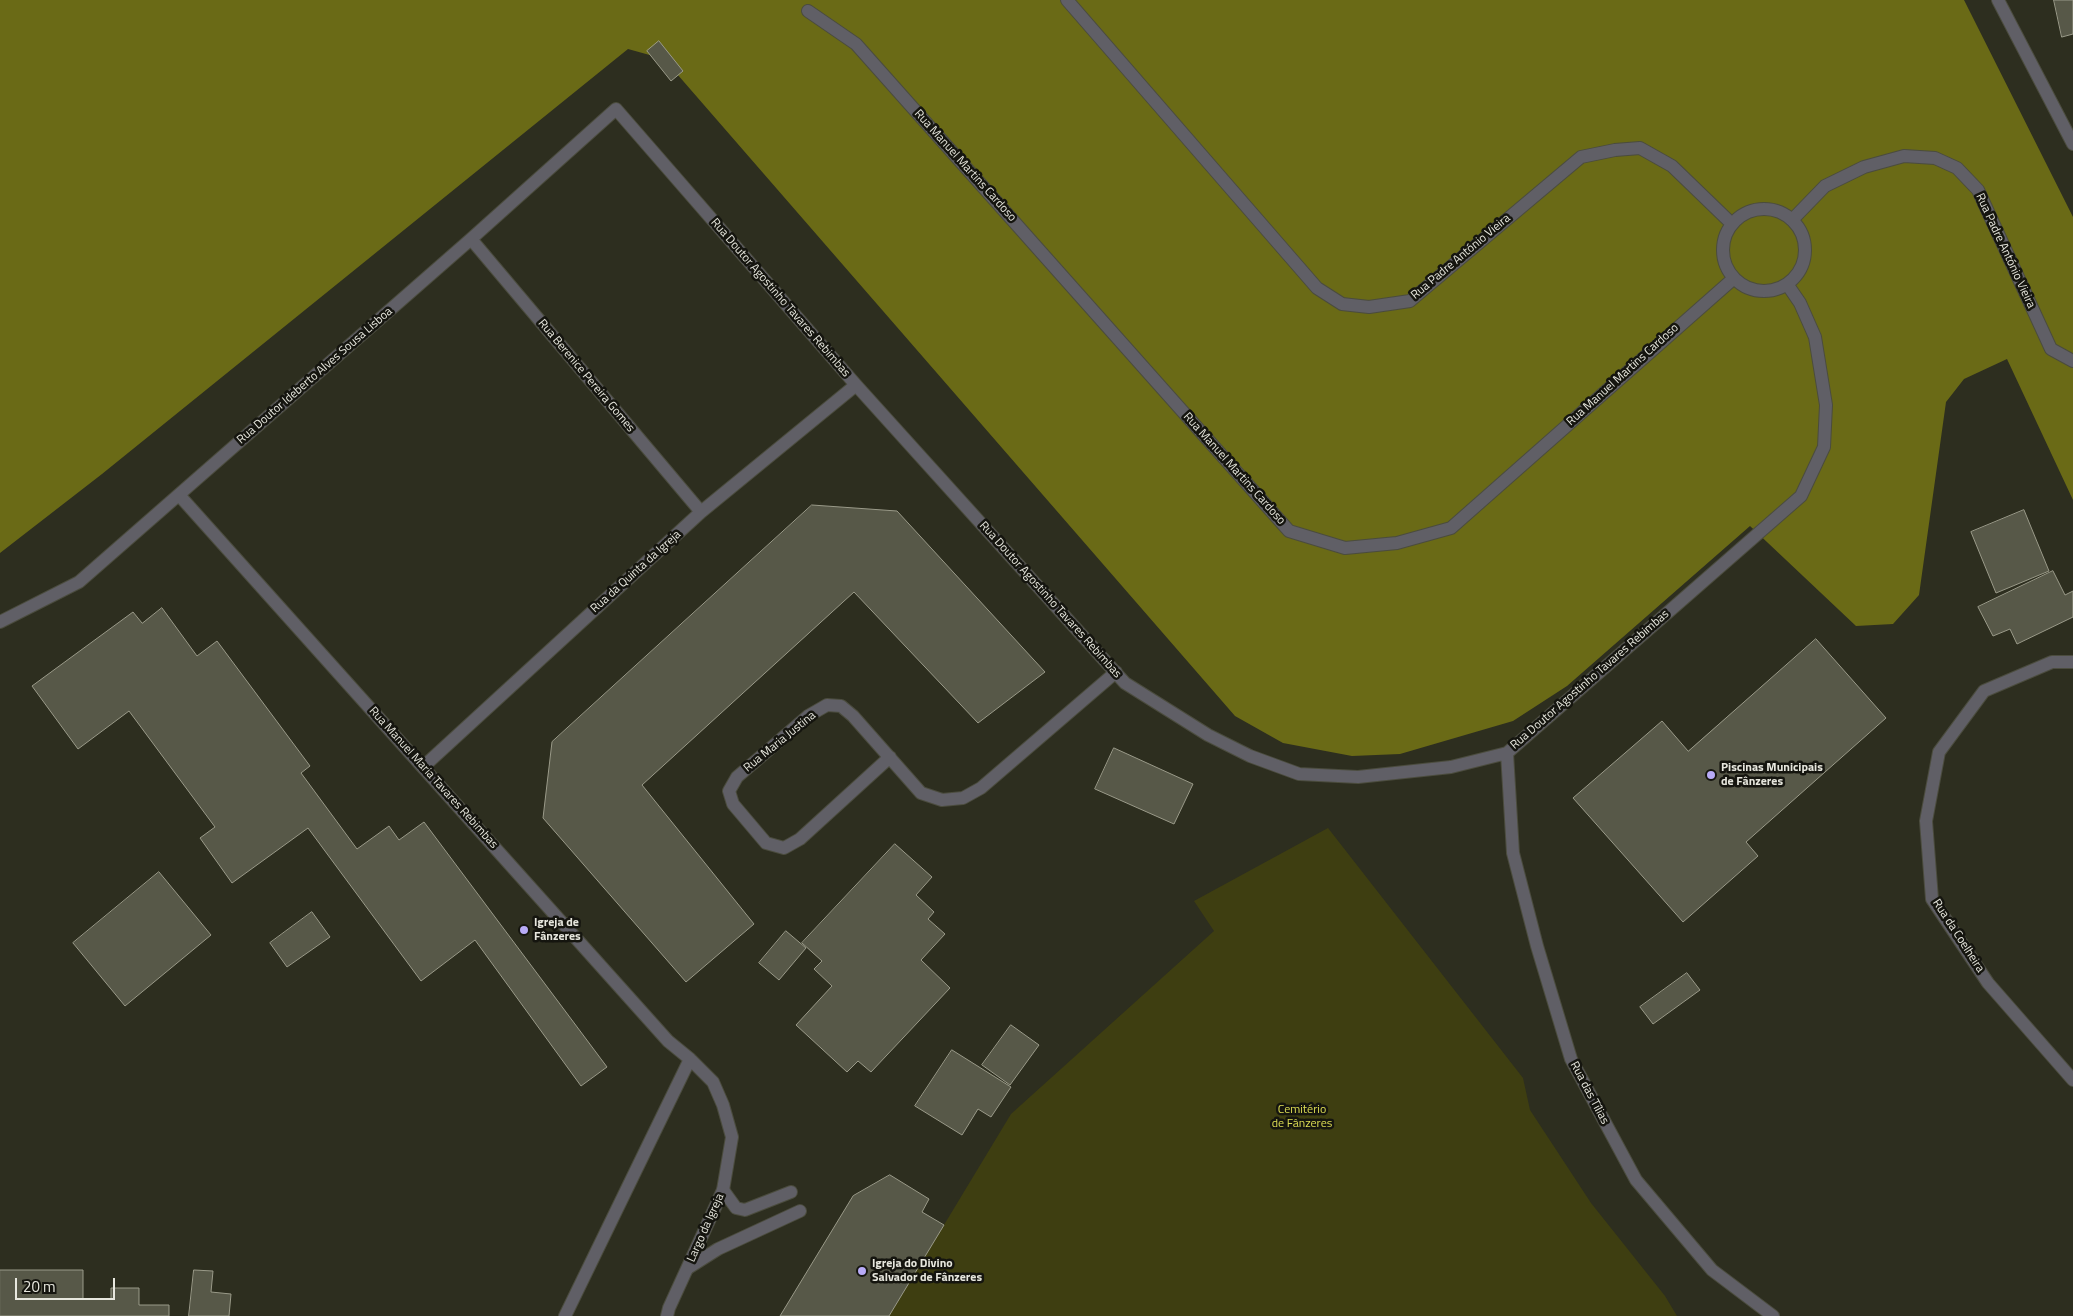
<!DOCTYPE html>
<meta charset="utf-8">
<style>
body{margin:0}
#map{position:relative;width:2073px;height:1316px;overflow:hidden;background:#2d2e1f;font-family:"Titillium Web",sans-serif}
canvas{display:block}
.scale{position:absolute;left:15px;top:1278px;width:100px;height:22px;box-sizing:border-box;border:2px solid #e7e7de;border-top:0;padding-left:6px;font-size:15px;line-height:18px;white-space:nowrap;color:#e7e7de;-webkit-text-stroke:4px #15150f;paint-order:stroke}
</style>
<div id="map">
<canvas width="2073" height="1316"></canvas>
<div class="scale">20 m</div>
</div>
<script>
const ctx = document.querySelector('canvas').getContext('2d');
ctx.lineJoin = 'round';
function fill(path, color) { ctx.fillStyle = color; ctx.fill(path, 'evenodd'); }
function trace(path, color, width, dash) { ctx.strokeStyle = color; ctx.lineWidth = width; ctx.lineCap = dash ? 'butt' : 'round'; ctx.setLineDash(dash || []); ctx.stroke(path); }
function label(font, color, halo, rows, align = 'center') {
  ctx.font = font + ' "Titillium Web",sans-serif'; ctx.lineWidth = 5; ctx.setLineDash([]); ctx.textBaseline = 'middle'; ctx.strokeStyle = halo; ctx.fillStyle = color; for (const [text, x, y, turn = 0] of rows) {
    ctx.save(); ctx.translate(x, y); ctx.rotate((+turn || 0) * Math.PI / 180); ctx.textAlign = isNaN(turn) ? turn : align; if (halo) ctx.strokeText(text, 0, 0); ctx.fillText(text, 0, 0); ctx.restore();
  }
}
fill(new Path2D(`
 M1328 828 1523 1078 1530 1110 1591 1203 1665 1296 1677 1316H889L1011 1114 1214 931 1194 901Z`), '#3e3e11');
fill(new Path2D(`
 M0 0H1964L2073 217V500L2007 359 1964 379 1946 402 1919 595 1893 624 1856 626 1750 526 1567 686 1513 721 1400 754 1352 756 1283 743 1235 716 664 59 628 49 102 474 0 553Z`), '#6a6a16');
const building = new Path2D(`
 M2054 0H2073V34L2062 37Z
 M659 41 683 71 671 81 647 51Z
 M812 505 897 511 1045 672 978 723 854 592 642 785 754 924 686 982 543 818 552 742Z
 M2024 510 2049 571 1996 593 1971 532Z
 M2053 571 2065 595 2073 591V617L2017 644 2010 629 1993 636 1978 607Z
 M162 608 197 656 217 641 310 766 301 773 357 849 389 826 399 840 424 822 607 1067 581 1086 475 940 421 981 308 828 232 883 200 838 215 827 129 711 78 749 32 686 133 612 142 623Z
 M1816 639 1886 718 1746 842 1758 856 1683 922 1573 798 1662 721 1688 751Z
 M1114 748 1193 784 1174 824 1095 789Z
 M895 844 932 877 916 895 934 912 928 919 945 934 921 960 950 988 871 1072 858 1061 847 1072 796 1025 832 986 814 969 822 961 802 943Z
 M159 872 211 935 125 1006 73 943Z
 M312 912 330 937 287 967 270 943Z
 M786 931 806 948 779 980 759 963Z
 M1687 973 1700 990 1653 1024 1640 1007Z
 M1011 1025 1039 1045 1010 1085 982 1065Z
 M952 1050 1011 1087 991 1117 978 1109 962 1135 915 1106Z
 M890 1175 929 1199 922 1212 944 1225 889 1316H780L853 1196Z
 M0 1270H83V1299H111V1288H139V1305H169V1316H0Z
 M194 1270 213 1271 211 1292 231 1294 229 1316H189Z`);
fill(building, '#575848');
trace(building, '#9a9a89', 1);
const lane = new Path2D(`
 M723 1190 736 1208 745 1210 791 1192
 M688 1268 718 1249 800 1211`);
const street = new Path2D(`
 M1067 0 1317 288 1342 304 1369 307 1410 301 1581 157 1615 150 1640 148 1672 166 1732 224
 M1998 0 2073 144
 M808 11 856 44 1289 531 1345 548 1397 543 1451 528 1733 279
 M1723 250a41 41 0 1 1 82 0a41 41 0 1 1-82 0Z
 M1793 219 1825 186 1864 167 1904 156 1935 158 1957 168 1978 190 2051 349 2073 361
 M471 239 701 512
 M179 495 668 1041 690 1059 713 1082 723 1105 732 1137 723 1190 669 1308 667 1316
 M0 622 79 582 471 239 616 109 856 385 1125 683 1208 735 1250 756 1299 774 1358 777 1451 767 1507 753 1801 496 1824 447 1826 405 1815 337 1800 303 1787 284
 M2073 662H2052L1984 691 1939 752 1926 821 1932 899 1988 983 2073 1080
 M1507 753 1513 853 1537 946 1571 1059 1636 1180 1712 1270 1773 1316
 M890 757 800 839 784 848 766 843 733 804 729 791 737 777 808 716 827 705 841 706 853 716 921 793 942 800 963 798 981 788 1116 672
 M423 767 701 512 856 385
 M565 1316 690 1059`);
trace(lane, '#4b4c3e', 14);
trace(street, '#4b4c3e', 14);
trace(lane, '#605f66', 12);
trace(street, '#605f66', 12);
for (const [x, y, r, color] of [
 [1711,775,5,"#b8abf7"],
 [524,930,5,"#b8abf7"],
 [862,1271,5,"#b8abf7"]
]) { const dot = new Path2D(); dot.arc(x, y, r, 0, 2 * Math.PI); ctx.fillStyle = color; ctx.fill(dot); trace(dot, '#15150f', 2); }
label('12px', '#e7e7de', '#15150f', [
 ["Rua Manuel Martins Cardoso",965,166,48],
 ["Rua Padre António Vieira",2005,251,65],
 ["Rua Padre António Vieira",1461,257,-40],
 ["Rua Doutor Agostinho Tavares Rebimbas",780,298,49],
 ["Rua Manuel Martins Cardoso",1623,375,-42],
 ["Rua Doutor Ideberto Alves Sousa Lisboa",315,376,-41],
 ["Rua Berenice Pereira Gomes",586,376,50],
 ["Rua Manuel Martins Cardoso",1234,469,48],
 ["Rua da Quinta da Igreja",636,572,-42],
 ["Rua Doutor Agostinho Tavares Rebimbas",1050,600,48],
 ["Rua Doutor Agostinho Tavares Rebimbas",1590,680,-41],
 ["Rua Maria Justina",780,742,-39],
 ["Rua Manuel Maria Tavares Rebimbas",433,778,48],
 ["Rua da Coelheira",1958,936,57],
 ["Rua das Tílias",1589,1093,62],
 ["Largo da Igreja",706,1228,-66]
]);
label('bold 12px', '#e7e7de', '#15150f', [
 ["Piscinas Municipais",1721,768],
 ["de Fânzeres",1721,782],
 ["Igreja de",534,923],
 ["Fânzeres",534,937],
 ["Igreja do Divino",872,1264],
 ["Salvador de Fânzeres",872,1278]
], 'left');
label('12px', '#dede54', '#15150f', [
 ["Cemitério",1302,1110],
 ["de Fânzeres",1302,1124]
]);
</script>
